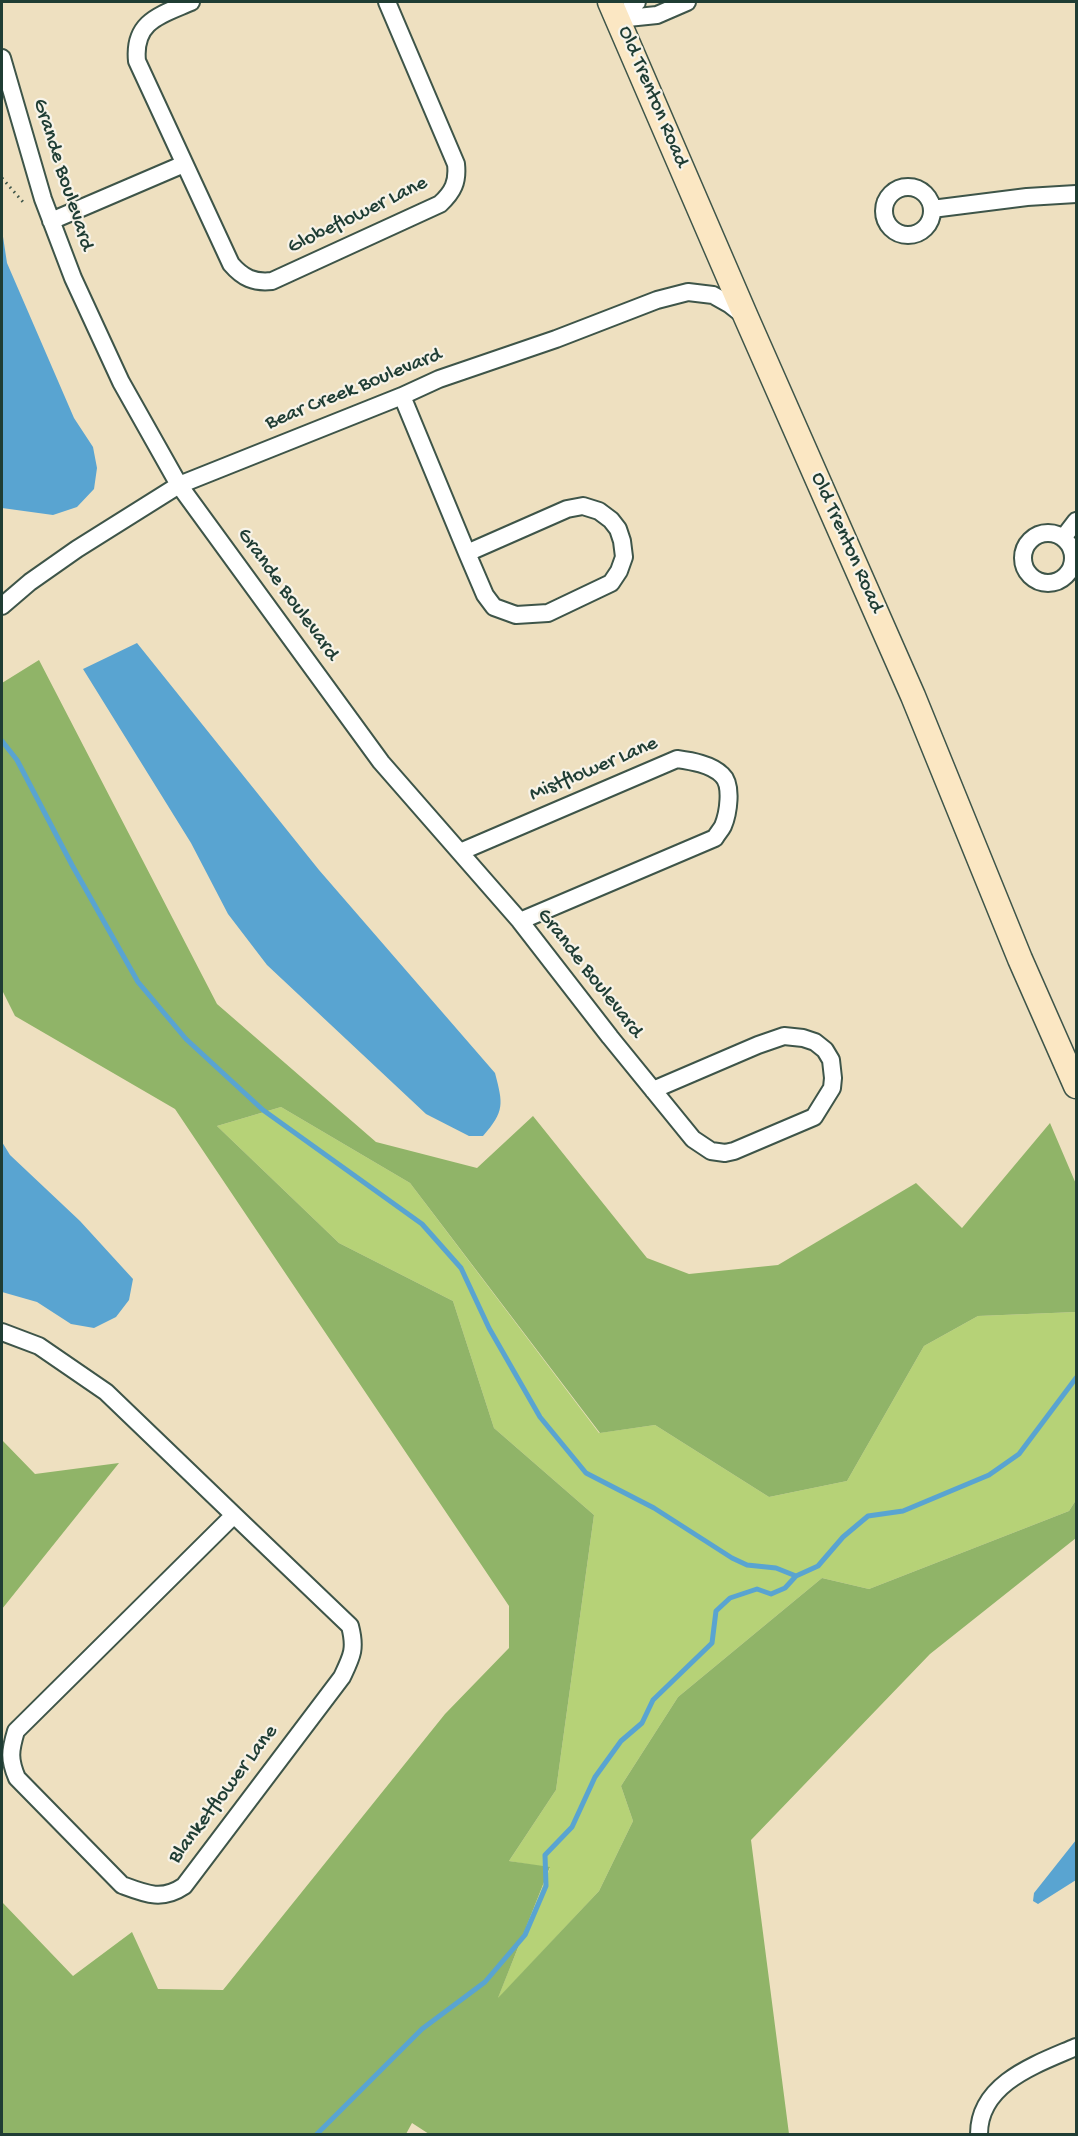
<!DOCTYPE html>
<style>
body{margin:0}
#map{position:relative;width:1078px;height:2136px;overflow:hidden;background:#eee0c0;font-family:"Gochi Hand",sans-serif}
canvas{display:block}
.frame{position:absolute;inset:0;border:3px solid #1f3d34;pointer-events:none}
</style>
<div id="map">
<canvas width="1078" height="2136"></canvas>
<div class="frame"></div>
</div>
<script>
const ctx = document.querySelector('canvas').getContext('2d');
ctx.lineJoin = 'round';
function fill(path, color) { ctx.fillStyle = color; ctx.fill(path, 'evenodd'); }
function trace(path, color, width, dash) { ctx.strokeStyle = color; ctx.lineWidth = width; ctx.lineCap = dash ? 'butt' : 'round'; ctx.setLineDash(dash || []); ctx.stroke(path); }
function label(font, color, halo, rows, align = 'center') {
  ctx.font = font + ' "Gochi Hand",sans-serif'; ctx.lineWidth = 4.5; ctx.setLineDash([]); ctx.textBaseline = 'middle'; ctx.strokeStyle = halo; ctx.fillStyle = color; for (const [text, x, y, turn = 0] of rows) {
    ctx.save(); ctx.translate(x, y); ctx.rotate((+turn || 0) * Math.PI / 180); ctx.textAlign = isNaN(turn) ? turn : align; if (halo) ctx.strokeText(text, 0, 0); ctx.fillText(text, 0, 0); ctx.restore();
  }
}
fill(new Path2D(`
 M281 1107 410 1183 599 1433 655 1425 769 1497 847 1481 924 1346 978 1316 1076 1312V1500L1069 1511 869 1589 822 1578 678 1697 621 1786 633 1821 599 1891 497 2000 550 1868 509 1861 556 1790 594 1515 494 1428 453 1301 339 1243 217 1126Z`), '#b6d277');
fill(new Path2D(`
 M39 660 217 1004 376 1142 477 1168 533 1116 647 1258 689 1274 778 1265 916 1183 962 1228 1050 1123 1076 1184V1312L978 1316 924 1346 847 1481 769 1497 655 1425 600 1433 410 1183 281 1107 217 1126 339 1243 453 1301 494 1428 594 1515 556 1790 509 1861 550 1867 498 1998 599 1891 633 1821 621 1786 678 1697 822 1578 869 1589 1069 1511 1076 1500V1538L930 1654 751 1840 789 2134H429L412 2123 406 2134H2V1902L73 1976 132 1932 158 1989 223 1990 445 1714 509 1648V1606L175 1109 15 1016 2 990V683Z
 M2 1440 35 1474 119 1463 2 1609Z`), '#90b468');
fill(new Path2D(`
 M2 230 7 263 74 418 93 447 97 468 94 489 77 507 53 515 2 508Z
 M137 643 319 870 495 1073C503 1104 505 1111 483 1136H469L426 1114 267 965 228 914 191 843 83 669Z
 M2 1142 10 1155 80 1221 133 1279 129 1300 116 1317 94 1328 71 1324 37 1302 2 1292Z
 M1076 1840V1880L1038 1904 1033 1901 1034 1893Z`), '#59a4d1');
trace(new Path2D(`
 M2 741 17 760 72 865 138 982 186 1039 263 1110 422 1224 461 1268 489 1328 540 1417 586 1473 654 1508 732 1558 747 1565 776 1568 796 1576
 M317 2134 422 2029 485 1982 525 1935 546 1886 545 1855 572 1827 595 1777 621 1741 642 1723 653 1700 712 1643 716 1611 730 1598 757 1589 771 1594 785 1588 796 1576 818 1566 843 1537 868 1516 903 1511 989 1475 1019 1454 1076 1378`), '#59a4d1', 5);
const minor = new Path2D(`
 M191 2C161 15 133 21 137 61L231 264C243 278 254 283 272 281L440 204C453 192 458 182 456 164L387 2
 M618 19 657 15 687 2
 M618 19 637 2
 M2 58 43 199 73 278 121 382 179 485 381 762 520 921 610 1037 693 1139 711 1151 725 1153 734 1151 814 1117 832 1088 833 1078 831 1060 825 1050 815 1042 803 1038 784 1036 758 1045 653 1090
 M884 211a24 24 0 1 1 48 0a24 24 0 1 1-48 0Z
 M932 209 1027 197 1076 194
 M51 221 184 164
 M402 396 467 553 485 595 494 607 516 615 548 613 611 583 619 571 624 557 622 541 618 529 611 520 599 511 583 506 567 509 467 553
 M1023 558a25 25 0 1 1 50 0a25 25 0 1 1-50 0Z
 M1063 538 1076 521
 M2 606 30 582 77 549 179 485 402 396 439 379 556 339 657 300 688 292 713 295 729 304 743 315
 M460 852 677 759C691 761 711 764 722 775 733 785 728 814 723 826 721 830 717 834 715 838L520 921
 M2 1332 39 1346 106 1392 234 1515
 M234 1515 350 1626C356 1649 352 1656 342 1677L184 1886C162 1901 146 1894 122 1885L17 1778C9 1759 10 1751 16 1731Z
 M979 2134C979 2083 1037 2064 1076 2047`);
const secondary = new Path2D(`
 M610 2 746 317 913 696 1020 959 1076 1086`);
trace(minor, '#3e5549', 20);
trace(secondary, '#3e5549', 27);
trace(new Path2D(`
 M2 178 23 202 26 201`), '#3e5549', 3, [1.5, 4.5]);
trace(minor, '#fff', 16);
trace(secondary, '#fbe7c3', 24);
label('21px', '#1f3d34', '#f7f3e8', [
 ["Old Trenton Road",652,97,67],
 ["Grande Boulevard",62,175,72],
 ["Globeflower Lane",358,216,-26],
 ["Bear Creek Boulevard",354,390,-22],
 ["Old Trenton Road",846,543,66],
 ["Grande Boulevard",287,595,54],
 ["Mistflower Lane",594,770,-23],
 ["Grande Boulevard",589,974,52],
 ["Blanketflower Lane",224,1795,-53]
]);
</script>
